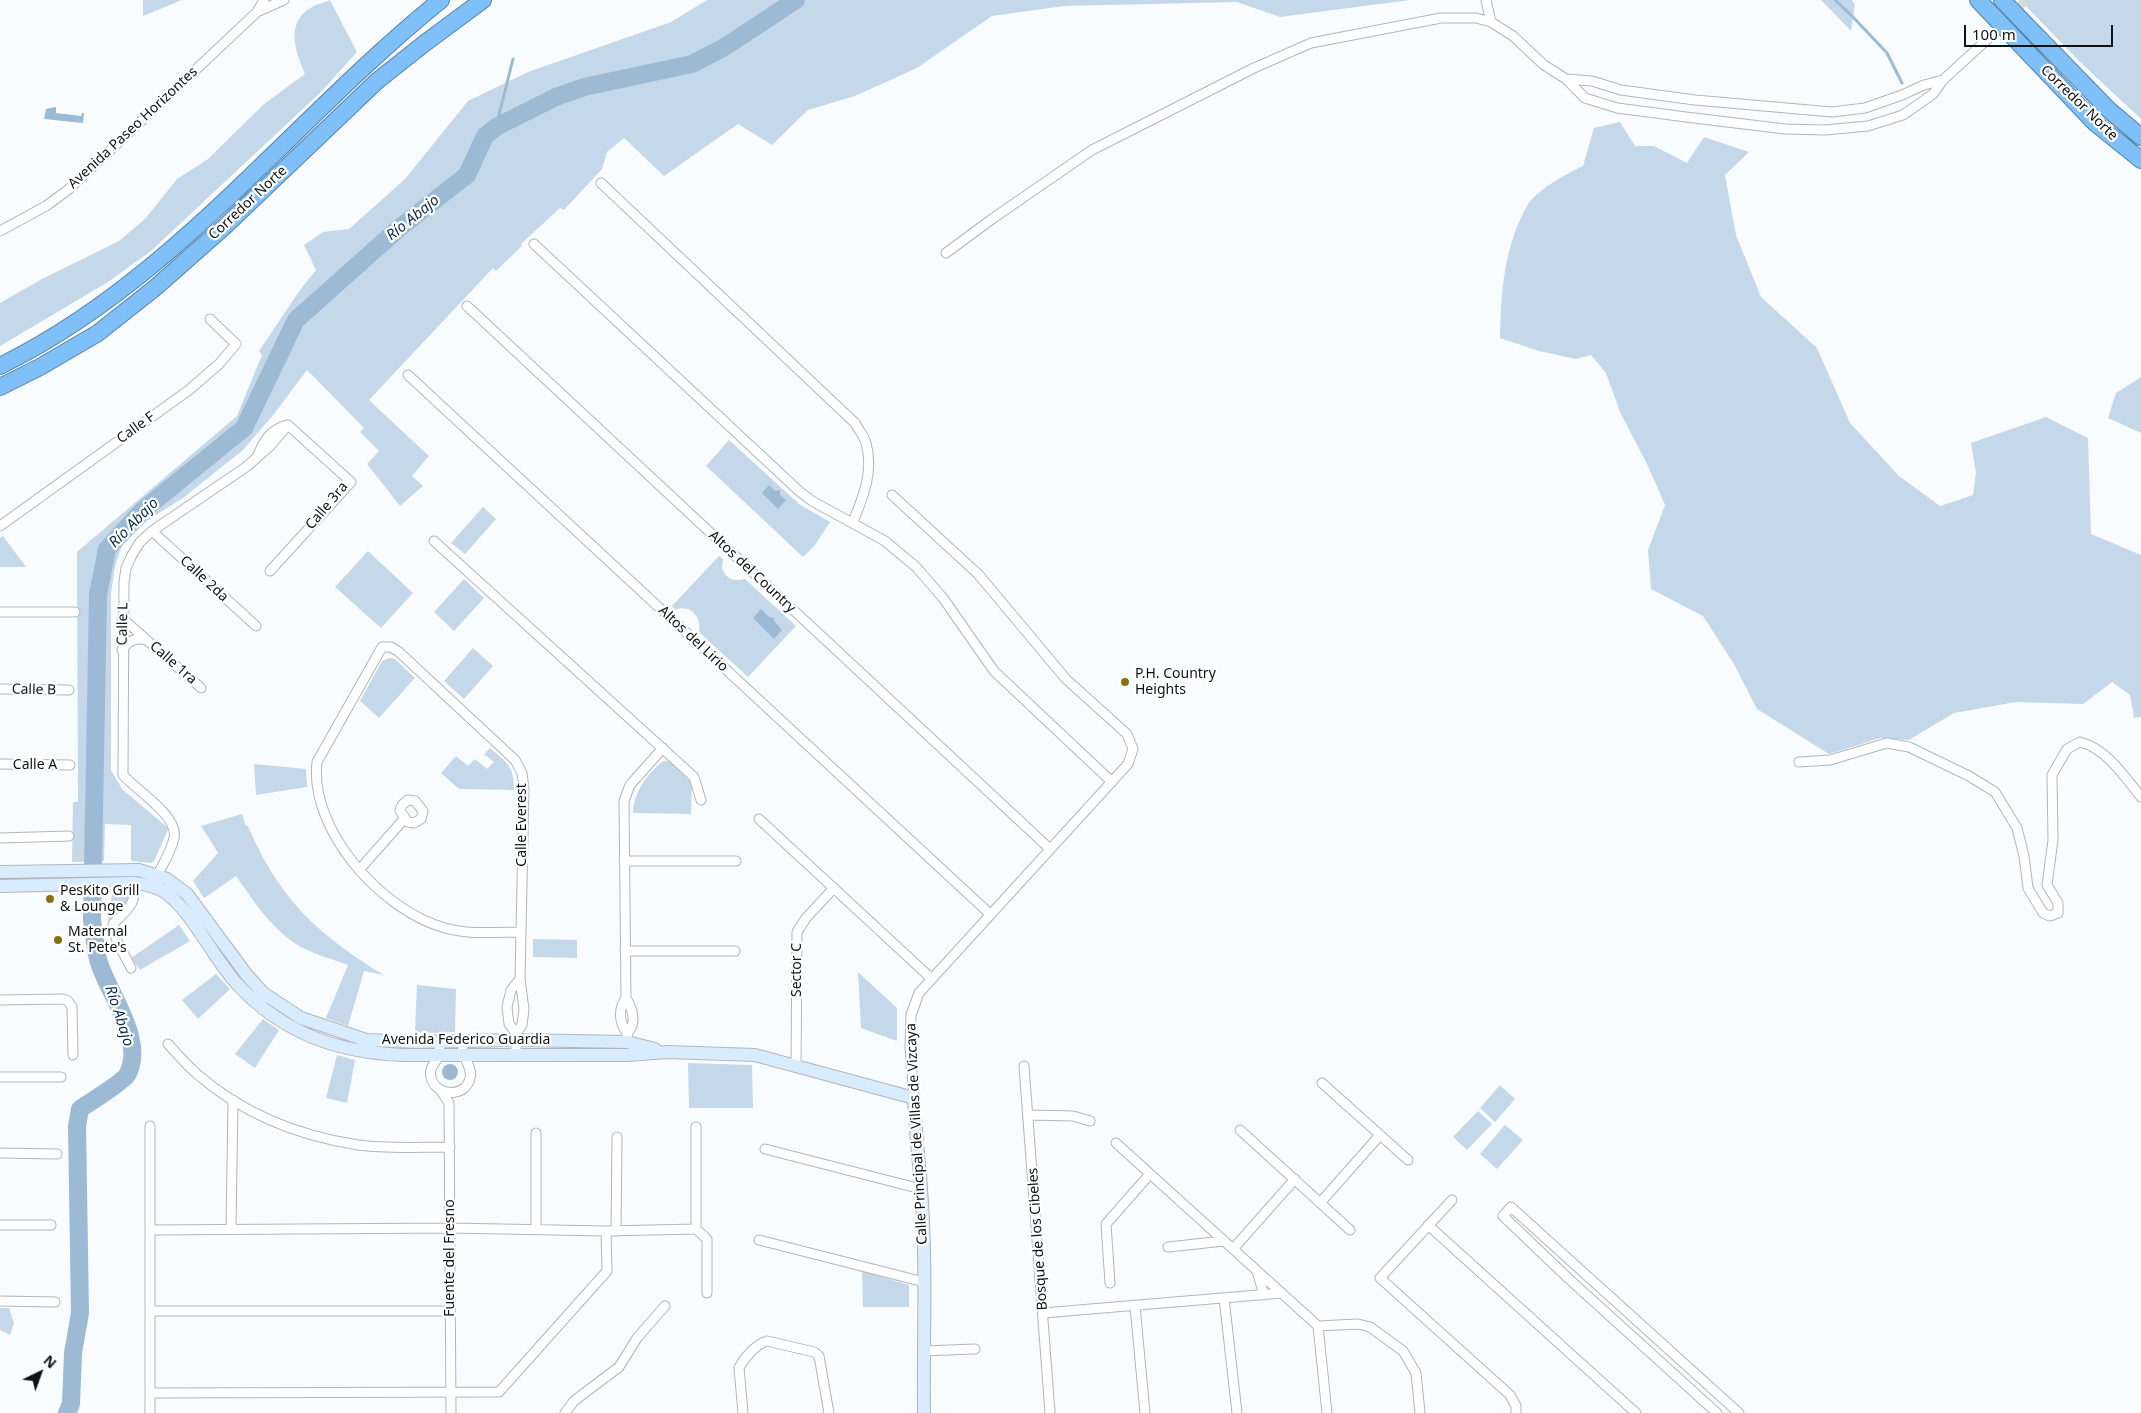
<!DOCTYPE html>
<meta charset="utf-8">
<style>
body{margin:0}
#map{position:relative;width:2141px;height:1413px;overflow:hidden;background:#f9fcfe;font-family:"Noto Sans",sans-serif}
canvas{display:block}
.north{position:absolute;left:15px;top:1348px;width:50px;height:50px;-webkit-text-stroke:4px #fff;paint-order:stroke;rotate:42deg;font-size:14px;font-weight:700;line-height:20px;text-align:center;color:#0f1113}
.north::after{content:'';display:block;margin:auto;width:18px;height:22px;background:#0f1113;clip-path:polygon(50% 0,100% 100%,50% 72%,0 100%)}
.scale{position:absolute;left:1964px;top:25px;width:149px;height:22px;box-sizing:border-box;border:2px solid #0f1113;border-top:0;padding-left:6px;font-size:15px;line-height:18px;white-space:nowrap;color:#0f1113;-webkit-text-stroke:4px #fff;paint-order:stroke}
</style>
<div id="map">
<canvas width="2141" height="1413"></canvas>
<div class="north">N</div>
<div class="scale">100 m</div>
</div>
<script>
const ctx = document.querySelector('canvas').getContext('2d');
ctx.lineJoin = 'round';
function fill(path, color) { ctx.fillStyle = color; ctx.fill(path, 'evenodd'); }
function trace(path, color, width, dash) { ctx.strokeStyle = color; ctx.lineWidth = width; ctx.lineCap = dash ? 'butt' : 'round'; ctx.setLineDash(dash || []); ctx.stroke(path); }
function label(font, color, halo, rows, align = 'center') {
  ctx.font = font + ' "Noto Sans",sans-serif'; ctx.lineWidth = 4.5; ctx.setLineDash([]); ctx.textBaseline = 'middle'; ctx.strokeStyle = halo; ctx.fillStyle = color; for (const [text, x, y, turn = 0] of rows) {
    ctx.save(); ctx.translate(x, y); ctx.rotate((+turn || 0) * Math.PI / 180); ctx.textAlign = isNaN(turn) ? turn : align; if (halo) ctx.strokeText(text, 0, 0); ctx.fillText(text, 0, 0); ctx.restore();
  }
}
fill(new Path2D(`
 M143 0H182L143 16Z
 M330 0 357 52 322 91 151 251 108 282 0 346V303L42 279 119 241 145 219 177 179 208 159 264 104 305 74C296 53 284 22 312 7 317 4 324 3 330 0Z
 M707 0H1410L1280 17 1237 2 1064 6 992 16 917 68 855 96 808 110 772 145 738 124 664 176 624 138 607 152 602 169 564 210 560 208 521 244 522 246 496 271 493 268 369 400 429 456 412 476 423 486 400 506 367 464 379 451 360 432 364 428 307 370 274 414 243 450 183 498 148 520 122 545 115 566 111 594V770L122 789 167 827 168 830 154 861 151 863 131 861V825L105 824 104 861 72 862 73 802H78L77 552 237 416 262 355 259 351 300 290 316 270 304 245 323 232 349 229 405 179 468 101 528 72 671 22Z
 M1821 0H1852L1855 5 1851 31Z
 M2020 0H2141V119L2080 62Z
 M1620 122 1635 146H1654L1687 163 1704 137 1749 152 1725 175 1736 235 1761 297 1817 348 1850 423 1899 476 1940 506 1973 495 1976 473 1971 443 2046 417 2088 438 2091 534 2141 555V717L2134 718 2130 695 2112 682 2083 704 2016 702 1954 713 1909 740 1881 738 1829 754 1757 709 1734 664 1703 616 1651 589 1648 550 1665 505 1647 464 1620 412 1606 373 1591 355 1576 359 1539 351 1500 338C1501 293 1504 246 1527 206 1536 190 1566 174 1583 166L1594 128Z
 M2141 377V433L2108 418 2116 393Z
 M729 440 799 504 830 522 815 545 803 557 706 466Z
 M483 507 496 519 465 554 451 543Z
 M3 536 26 567H0V538Z
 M368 551 413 593 381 628 335 587Z
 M719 556 723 559 722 568C726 579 734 582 745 579L796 626 748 677 699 632C702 617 690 603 675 610L672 606Z
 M464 579 484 598 454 631 434 612Z
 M473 648 493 666 464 699 444 681Z
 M389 658 395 659 415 678 379 718 360 701 382 661Z
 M490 748C507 763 514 765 514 790L459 789 441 773 456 756 468 766 475 759 487 769 494 762 484 754Z
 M663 761H669L692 783 691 814 633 813C634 792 647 774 663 761Z
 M254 764 306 769 307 787 256 795Z
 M242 814 246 826H248C280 900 317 934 384 975L364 971 348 1026 326 1018 348 965C332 959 316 955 301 947 273 931 254 902 236 876L204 898 193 881 218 853 201 826Z
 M126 891 129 897 128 905 109 922 108 911 113 892Z
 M179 925 190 941 140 970 131 958Z
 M533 939 577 940V958L533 957Z
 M858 972 897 1008V1041L861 1028Z
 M216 974 230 989 198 1019 182 1000Z
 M417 985 456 989 455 1032 436 1033 415 1032Z
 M263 1019 279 1030 255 1068 235 1054Z
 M337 1055 355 1060 347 1103 326 1098Z
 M688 1063 752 1065 753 1108H689Z
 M1500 1085 1515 1099 1495 1122 1480 1108Z
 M1478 1111 1492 1124 1467 1150 1453 1137Z
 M1505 1125 1523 1140 1497 1169 1480 1154Z
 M862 1271 909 1285V1307H863Z
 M0 1308H9L14 1323 10 1335 0 1330Z`), '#c5d8e9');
fill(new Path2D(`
 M56 107V113L81 116 82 113H84L83 123 44 119 46 109Z
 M769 485 775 491 780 490V495L786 500 778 509 762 493Z
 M761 609 769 617 774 618V621L782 630 774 639 753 618Z
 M442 1072a8 8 0 1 1 16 0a8 8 0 1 1-16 0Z`), '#9cbad4');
trace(new Path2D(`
 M1835 0 1852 16 1887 53 1902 83
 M496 127 513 59`), '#9cbad4', 3);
trace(new Path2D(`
 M67 1413 71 1404 73 1353 80 1313 77 1126 80 1109C90 1102 122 1083 127 1075 147 1040 106 991 98 959 95 946 94 933 92 920L98 595 107 549 142 511 244 428 296 320 398 229 467 175 485 136 496 127 556 97 584 87 692 64 723 48 796 0`), '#9cbad4', 18);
trace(new Path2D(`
 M1991 36 2026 0`), '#d6d9db', 9, [9, 4.5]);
const street = new Path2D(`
 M1486 0 1491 22
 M257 12 284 0
 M1566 79 1592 81 1621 90 1695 100 1832 112 1865 108 1902 95 1924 85 1943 80
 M601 183 855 423C858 429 864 436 866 443 874 472 863 497 853 522
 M0 231 46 206 69 189 257 12 264 0
 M534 244 799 491 812 501 885 541 916 567 943 598 994 671 1112 782
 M946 253 992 219 1092 150 1254 68 1311 43 1441 18H1476L1491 22 1513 36 1544 65 1566 79 1585 98 1617 108 1686 117 1785 129 1825 130 1868 126 1903 115 1933 94 1943 80 1991 36
 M467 306 1050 849
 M408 375 990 914
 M258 455C264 440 271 429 287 425
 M892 495 978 574 1066 679 1127 734 1133 749 1128 764 919 993 911 1015 910 1047 914 1098
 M0 526 189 390 219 364 236 344 210 319
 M152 531 256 626
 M434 541 694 777 701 800
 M270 571 351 482 288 425
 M0 612H75
 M122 618 201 688
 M122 650C129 640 136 637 147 640
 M0 689 69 690
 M1799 762 1830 760 1887 743 1909 747 1969 776 1995 792 2017 828 2024 856 2028 888 2043 913 2050 916 2058 913V903L2047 885 2053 840 2052 775 2067 749 2080 742C2107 749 2124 776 2141 797
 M0 764 70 765
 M408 800 415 801 423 811 421 819 414 823 408 822 400 811 402 805Z
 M759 819 932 979
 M0 838 69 836
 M624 861H736
 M359 870 405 818
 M155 880C161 867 171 853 174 838 179 816 137 791 123 775L124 582 126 568 132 555 140 542 152 531 246 467 270 446 288 425
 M625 951H735
 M131 968 117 941 113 924C127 910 137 904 134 883
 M626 998C631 1006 635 1016 632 1026 630 1031 627 1031 627 1037
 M0 1000 63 999 68 1001 72 1007 73 1055
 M516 1033 522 1025 524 1009 520 979 524 789 522 773 515 760 399 652 391 647H382L317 762C309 830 382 911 445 928 469 935 497 932 521 932
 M627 1033C619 1022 618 1009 626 998L624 801 630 785 663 748
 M439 1041C439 1045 440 1049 439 1053 438 1062 428 1066 431 1077 435 1097 466 1098 470 1078 472 1069 467 1063 464 1056 462 1052 463 1046 463 1041
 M168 1044C177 1054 187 1065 197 1074 243 1114 299 1136 358 1145 388 1149 420 1147 450 1147
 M516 1055V1033L509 1024 507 1007 511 990 520 979
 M796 1065 797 932 806 918 834 888
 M1024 1066 1050 1413
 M0 1077H61
 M1322 1083 1408 1160
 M441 1091 449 1103 451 1413
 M1029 1115 1073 1116 1090 1121
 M150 1126V1413
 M1240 1130 1350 1230
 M1116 1143 1318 1326 1327 1413
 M765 1149 921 1189
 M0 1153 57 1154
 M1452 1200 1380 1278 1510 1395 1516 1406V1413
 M1320 1203 1380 1135
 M0 1225H51
 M1428 1225 1636 1413
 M231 1229 233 1100
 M536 1229V1133
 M696 1229V1127
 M150 1230 450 1228 606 1231 696 1229 707 1239V1293
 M616 1231 617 1137
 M759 1240 924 1282
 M1168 1247 1224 1241
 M1233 1249 1295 1179
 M1257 1271 1264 1295
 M1110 1283 1106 1224 1150 1174
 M1224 1298 1237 1413
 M0 1301 55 1302
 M1135 1306 1145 1413
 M150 1311H450
 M1043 1313 1282 1293
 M1318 1326 1358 1324 1370 1327 1403 1351 1416 1373 1420 1413
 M923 1351 975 1349
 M150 1393 499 1392 607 1271 606 1231
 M565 1413 574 1401 619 1367 637 1338 665 1306
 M743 1413 739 1368C744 1358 756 1344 767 1341L814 1352 819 1356 829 1413
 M1717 1413 1569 1279 1503 1216 1511 1207 1739 1413`);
const secondary = new Path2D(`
 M0 872 139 870 167 879 187 894 246 974 263 993 301 1018 366 1040 416 1042 516 1040 627 1042 655 1049
 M0 886 134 883C144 884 154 886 163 891 190 907 214 960 238 985 284 1034 339 1053 404 1055H627L667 1052 755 1055 914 1098C915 1129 919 1159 921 1189 927 1263 923 1338 924 1413`);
const highway = new Path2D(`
 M1978 0 2095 123 2141 160
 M2002 0 2109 110 2141 137
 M0 366C175 280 292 120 441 0
 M0 387 40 367 98 333 156 287 224 227 377 81 425 43 483 0`);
trace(street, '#b0b6bb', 11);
trace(secondary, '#b0b6bb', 14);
trace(highway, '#5783a7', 18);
trace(street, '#fff', 9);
trace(secondary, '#d8ecfd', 12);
trace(highway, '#7ec0f7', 16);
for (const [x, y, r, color] of [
 [1125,682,5,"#867010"],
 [50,899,5,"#867010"],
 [58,940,5,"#867010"]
]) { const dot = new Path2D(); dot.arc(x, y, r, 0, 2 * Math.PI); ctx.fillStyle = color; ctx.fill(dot); trace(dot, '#fff', 2); }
label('14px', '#0f1113', '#fff', [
 ["Corredor Norte",2079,103,44],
 ["Avenida Paseo Horizontes",133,128,-43],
 ["Corredor Norte",248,203,-43],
 ["Calle F",136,428,-36],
 ["Calle 3ra",327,506,-50],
 ["Altos del Country",752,572,43],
 ["Calle 2da",204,579,43],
 ["Calle L",123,624,-89],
 ["Altos del Lirio",693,639,43],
 ["Calle 1ra",173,663,41],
 ["Calle B",34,690,1],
 ["Calle A",35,765],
 ["Calle Everest",522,825,-90],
 ["Sector C",797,970,-90],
 ["Avenida Federico Guardia",466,1040],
 ["Calle Principal de Villas de Vizcaya",917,1134,-93],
 ["Bosque de los Cibeles",1038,1239,-94],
 ["Fuente del Fresno",450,1258,-90]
]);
label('14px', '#0f1113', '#fff', [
 ["P.H. Country",1135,674],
 ["Heights",1135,690],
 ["PesKito Grill",60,891],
 ["& Lounge",60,907],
 ["Maternal",68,932],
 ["St. Pete's",68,948]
], 'left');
label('italic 15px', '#0a2f4a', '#fff', [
 ["Río Abajo",413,218,-39],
 ["Río Abajo",134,523,-45],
 ["Río Abajo",119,1016,72]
]);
</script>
